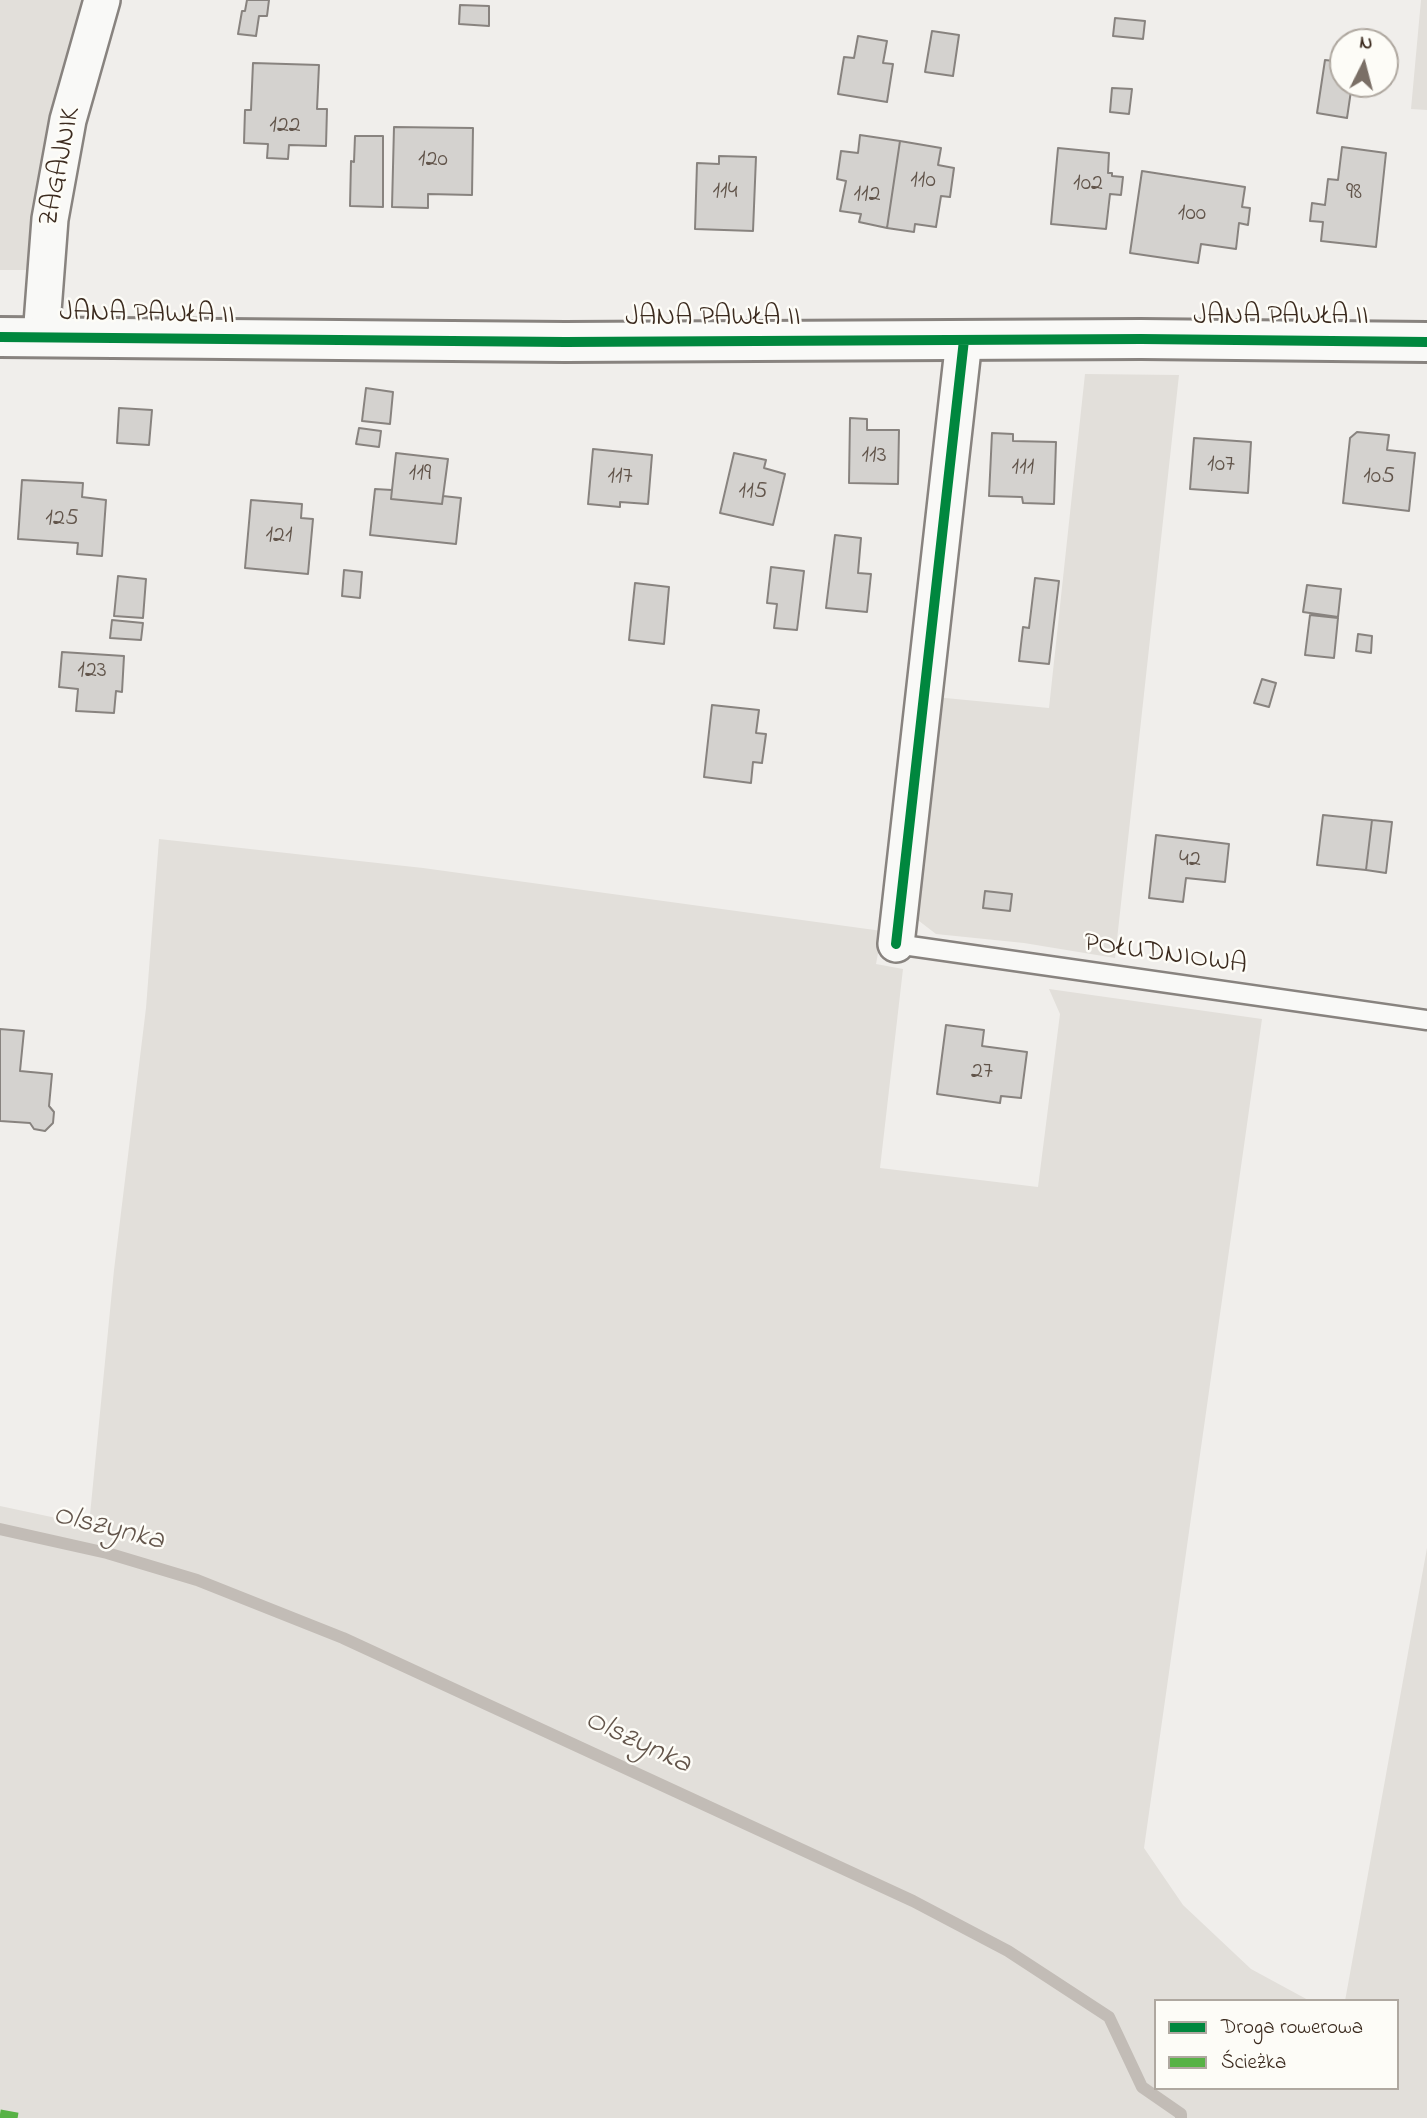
<!DOCTYPE html>
<meta charset="utf-8">
<style>
body{margin:0}
#map{position:relative;width:1427px;height:2118px;overflow:hidden;background:#f0eeeb;font-family:"Indie Flower",sans-serif}
canvas{display:block}
.legend{position:absolute;left:1154px;top:1999px;width:245px;height:91px;box-sizing:border-box;background:#fdfcf7;border:2px solid #afa8a0;margin:0;padding:9px 12px;list-style:none;font-size:21px;color:#3b2a1e}
.legend li{display:flex;align-items:center;gap:14px;height:35px}
.legend b{width:35px;border:2px solid #afa8a0}
.north{position:absolute;left:1329px;top:28px;width:70px;height:70px;box-sizing:border-box;background:#fdfcf7;border:2px solid #afa8a0;border-radius:50%;rotate:6deg;font-size:19px;font-weight:700;line-height:28px;text-align:center;color:#3b2a1e}
.north::after{content:'';display:block;margin:auto;width:24px;height:32px;background:#7a6f66;clip-path:polygon(50% 0,100% 100%,50% 72%,0 100%)}
</style>
<div id="map">
<canvas width="1427" height="2118"></canvas>
<ul class="legend">
<li><b style="height:9px;background:#00873e"></b>Droga rowerowa</li>
<li><b style="height:9px;background:#57b245"></b>Ścieżka</li>
</ul>
<div class="north">N</div>
</div>
<script>
const ctx = document.querySelector('canvas').getContext('2d');
ctx.lineJoin = 'round';
function fill(path, color) { ctx.fillStyle = color; ctx.fill(path, 'evenodd'); }
function trace(path, color, width, dash) { ctx.strokeStyle = color; ctx.lineWidth = width; ctx.lineCap = dash ? 'butt' : 'round'; ctx.setLineDash(dash || []); ctx.stroke(path); }
function label(font, color, halo, rows, align = 'center') {
  ctx.font = font + ' "Indie Flower",sans-serif'; ctx.lineWidth = 5; ctx.setLineDash([]); ctx.textBaseline = 'middle'; ctx.strokeStyle = halo; ctx.fillStyle = color; for (const [text, x, y, turn = 0] of rows) {
    ctx.save(); ctx.translate(x, y); ctx.rotate((+turn || 0) * Math.PI / 180); ctx.textAlign = isNaN(turn) ? turn : align; if (halo) ctx.strokeText(text, 0, 0); ctx.fillText(text, 0, 0); ctx.restore();
  }
}
fill(new Path2D(`
 M0 0H85L50 111 37 270H0Z
 M1421 0H1427V110L1411 109Z
 M1085 374 1179 375 1115 958 1024 943 936 934 910 914 935 697 1049 708Z
 M159 839 423 868 882 931 876 964 903 969 880 1168 1038 1187 1060 1014 1049 989 1262 1019 1144 1848 1183 1905 1251 1969 1310 2001H1156V2088H1397V2001H1345L1427 1548V2118H0V1506L89 1525 114 1270 146 1008Z`), '#e2dfda');
trace(new Path2D(`
 M0 1529 107 1553 197 1580 343 1638 913 1901 1008 1951 1109 2017 1142 2087 1181 2114V2118`), '#c2bcb6', 12);
const building = new Path2D(`
 M247 0H269L267 16H259L256 36 238 34 242 11H245Z
 M460 5 489 6V26L459 24Z
 M1115 18 1145 21 1143 39 1113 36Z
 M932 31 959 35 953 76 925 72Z
 M858 36 887 41 883 63 893 64 887 102 838 94 844 57 854 58Z
 M1325 60 1343 62V84H1352L1347 118 1317 113Z
 M253 63 319 65 317 109H327L326 146 289 145 288 159 267 158 268 144 244 143 245 110H251Z
 M1112 88 1132 89 1129 114 1110 112Z
 M394 127 473 128 472 195 428 194V208L392 207Z
 M860 135 900 141 887 228 859 222 861 214 840 211 846 181 837 179 841 151 858 153Z
 M355 136H383V207L350 206 351 161 354 162Z
 M900 141 941 148 938 165 954 168 950 197 941 196 936 227 915 224 914 232 887 228Z
 M1342 147 1386 153 1376 247 1321 241 1323 222 1310 221 1312 203 1325 205 1328 179 1338 180Z
 M1058 148 1109 153 1108 173H1112V176L1123 177 1121 195 1110 194 1106 229 1051 224Z
 M719 156 756 157 753 231 695 229 697 163 719 164Z
 M1142 171 1245 187 1242 207 1250 208 1248 225 1239 223 1236 249 1201 244 1198 263 1130 253Z
 M366 388 393 392 390 424 362 421Z
 M119 408 152 410 149 445 117 443Z
 M850 418 867 419V430H899L898 484 849 483Z
 M359 428 381 431 379 447 356 444Z
 M1357 432 1389 435 1387 450 1415 453 1409 511 1343 503 1350 438Z
 M992 433 1013 434V441L1056 442 1054 504 1023 503 1022 497 989 496Z
 M1194 438 1251 442 1248 493 1190 489Z
 M593 449 652 455 648 504 620 502V507L588 504Z
 M396 453 448 459 442 504 391 499Z
 M734 453 766 460 764 468 785 474 773 525 720 513Z
 M22 480 83 483 82 497 106 500 102 556 77 554 78 543 18 539Z
 M375 489 392 490 391 499 442 504 443 496 461 498 456 544 370 535Z
 M251 500 302 504 301 518 313 519 308 574 245 568Z
 M835 535 861 538 858 573 871 574 867 612 826 608Z
 M771 567 804 571 797 630 774 628 777 604 767 603Z
 M344 570 362 572 360 598 342 596Z
 M118 576 146 579 143 618 114 616Z
 M1035 578 1059 581 1049 664 1019 661 1023 627 1029 628Z
 M635 583 669 587 664 644 629 640Z
 M1307 585 1341 589 1338 617 1303 612Z
 M1310 615 1338 618 1334 658 1305 655Z
 M112 620 143 623 141 640 110 638Z
 M1358 634 1372 636 1371 653 1356 651Z
 M62 652 124 656 122 692 116 691 114 713 76 711 78 689 59 687Z
 M1262 679 1276 683 1269 707 1254 703Z
 M712 705 759 710 756 733 766 734 762 763 753 762 751 783 704 777Z
 M1323 815 1372 820 1366 870 1317 865Z
 M1372 820 1392 822 1386 873 1366 870Z
 M1156 835 1229 844 1225 882 1186 878 1183 902 1149 898Z
 M985 891 1012 894 1010 911 983 908Z
 M946 1025 984 1030 982 1046 1027 1052 1021 1098 1001 1096 1000 1103 937 1094Z
 M0 1029 24 1031 20 1071 52 1074 49 1106 54 1112 53 1123 45 1131 34 1129 30 1123 0 1121Z`);
fill(building, '#d4d2cf');
trace(building, '#88837f', 2);
const service = new Path2D(`
 M896 944 1427 1020`);
const minor = new Path2D(`
 M41 337 50 219 68 120 102 0
 M896 944 964 340`);
const tertiary = new Path2D(`
 M0 337 565 342 1141 339 1427 342`);
trace(service, '#88837f', 23);
trace(minor, '#88837f', 40);
trace(tertiary, '#88837f', 44);
trace(service, '#f9f9f7', 18);
trace(minor, '#f9f9f7', 35);
trace(tertiary, '#f9f9f7', 38);
trace(new Path2D(`
 M0 2114 23 2118`), '#57b245', 9, [18, 9]);
trace(new Path2D(`
 M0 337 565 342 1141 339 1427 342
 M896 944 964 340`), '#00873e', 10);
label('24px', '#61544a', null, [
 ["122",285,127],
 ["120",433,161],
 ["110",923,182],
 ["102",1088,185],
 ["114",725,193],
 ["98",1354,194],
 ["112",867,196],
 ["100",1192,215],
 ["113",874,457],
 ["107",1221,466],
 ["111",1023,469],
 ["119",420,475],
 ["117",620,478],
 ["105",1379,478],
 ["115",753,493],
 ["125",62,520],
 ["121",279,537],
 ["123",92,672],
 ["42",1190,861],
 ["27",982,1073]
]);
label('28px', '#3b2a1e', '#fdfcf7', [
 ["ZAGAJNIK",62,167,-79],
 ["JANA PAWŁA II",147,316,1],
 ["JANA PAWŁA II",1281,318],
 ["JANA PAWŁA II",713,319],
 ["POŁUDNIOWA",1165,956,8]
]);
label('italic 30px', '#63554b', '#fdfcf7', [
 ["Olszynka",108,1530,14],
 ["Olszynka",637,1744,25]
]);
</script>
